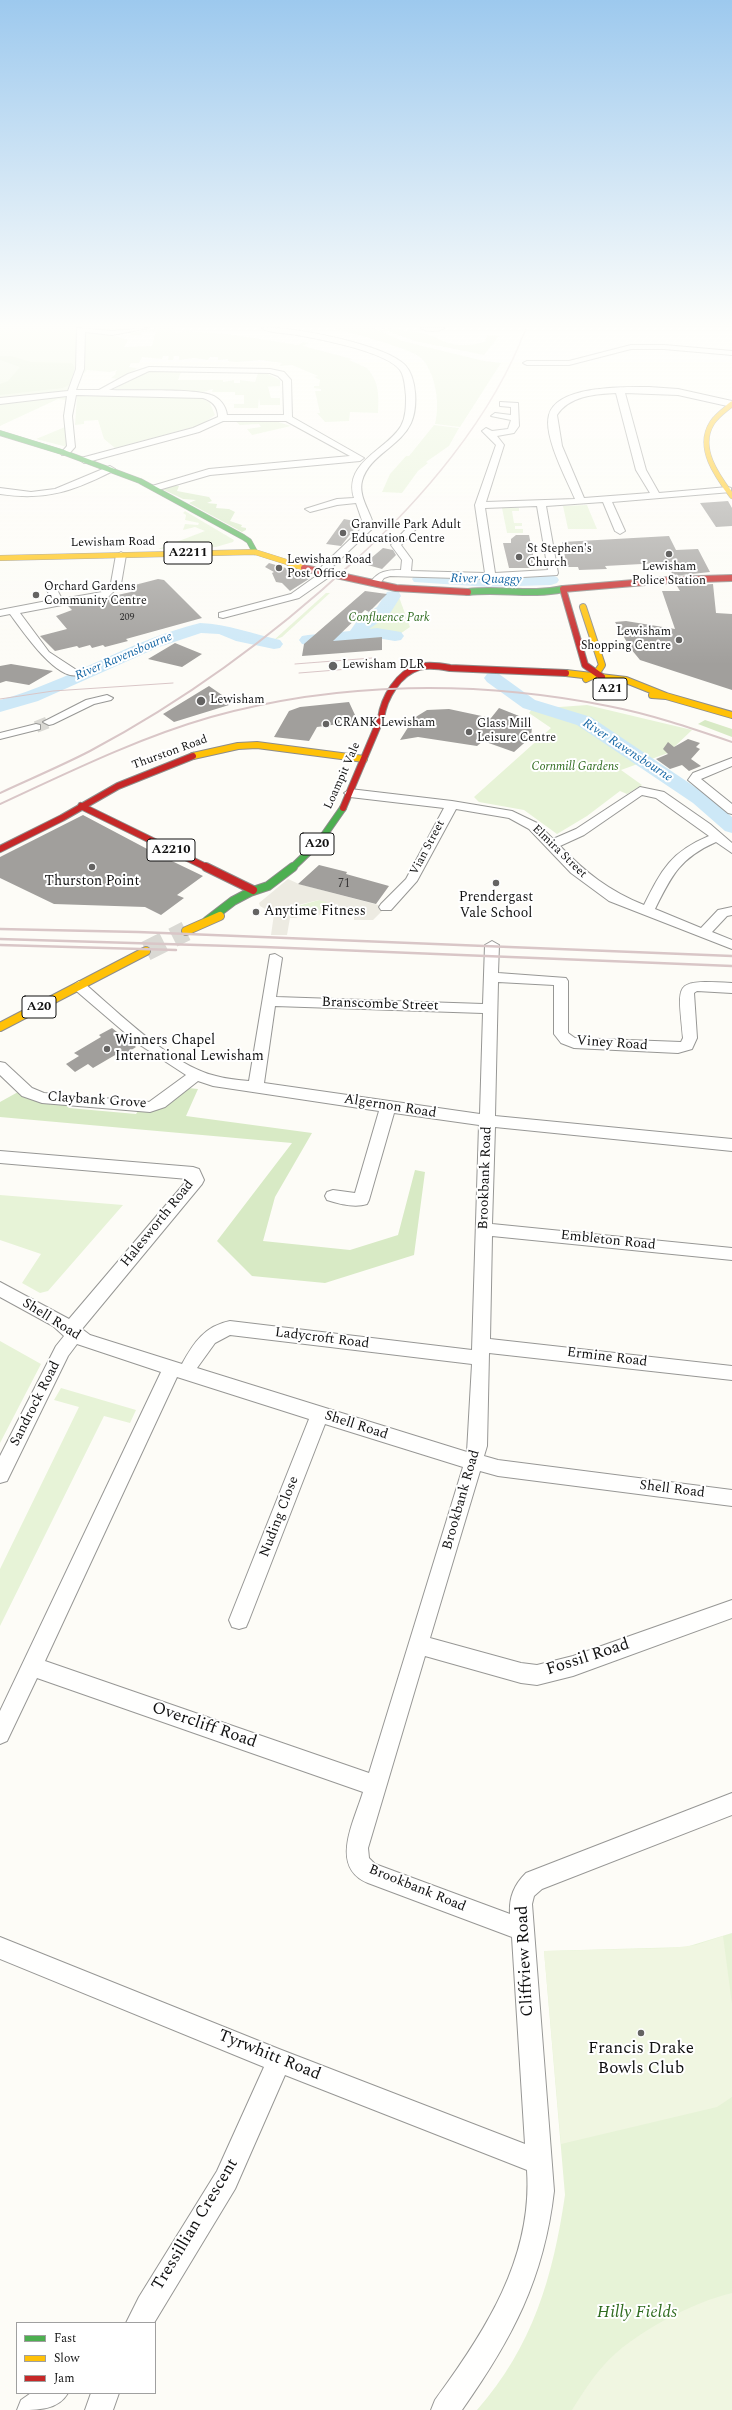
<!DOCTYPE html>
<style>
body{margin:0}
#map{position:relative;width:732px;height:2410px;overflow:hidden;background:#fdfcf7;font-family:Spectral,serif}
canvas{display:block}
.legend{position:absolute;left:16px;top:2322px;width:140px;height:72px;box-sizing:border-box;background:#fff;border:1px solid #a0a0a0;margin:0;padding:5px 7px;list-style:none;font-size:12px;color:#111}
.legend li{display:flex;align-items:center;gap:8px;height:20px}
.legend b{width:20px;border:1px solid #a0a0a0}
</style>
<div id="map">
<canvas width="732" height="2410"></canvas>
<ul class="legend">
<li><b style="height:5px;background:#4caf50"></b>Fast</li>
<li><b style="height:5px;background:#ffc107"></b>Slow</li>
<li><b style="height:5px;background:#c62828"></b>Jam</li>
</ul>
</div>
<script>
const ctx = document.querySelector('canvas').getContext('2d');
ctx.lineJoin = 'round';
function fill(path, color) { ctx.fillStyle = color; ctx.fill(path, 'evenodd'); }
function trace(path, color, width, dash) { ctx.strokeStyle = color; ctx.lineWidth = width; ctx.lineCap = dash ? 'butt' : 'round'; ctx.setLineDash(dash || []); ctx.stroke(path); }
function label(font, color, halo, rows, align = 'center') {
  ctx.font = font + ' Spectral,serif'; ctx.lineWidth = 4; ctx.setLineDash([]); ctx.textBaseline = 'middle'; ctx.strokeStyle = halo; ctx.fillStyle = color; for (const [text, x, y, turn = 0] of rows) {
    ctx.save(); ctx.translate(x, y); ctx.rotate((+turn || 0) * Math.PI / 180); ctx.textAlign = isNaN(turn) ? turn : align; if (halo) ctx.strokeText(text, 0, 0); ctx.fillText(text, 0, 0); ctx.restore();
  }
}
fill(new Path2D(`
 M0 328H137L117 330 112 335 128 340 124 347 152 346 156 331 142 332 141 335H130L131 333 158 328H176L175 333 187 331 227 334 298 345 304 342 308 343 303 346 352 359 349 360 367 368C379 381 379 396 378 413L350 412 349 421 325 422 317 413H320L315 391H321V389L314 388V386H319L320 380 314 377 318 376 292 365 279 366 282 363 261 360 237 362 228 361V359L218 360V357H210L208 360 194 358 179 360V356H174L173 360H168L169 356H163L162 359 142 357 139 363H131L129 367 137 368 135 370 118 379 111 378 116 374 115 373 117 370 110 372 87 370 84 373 75 368 66 400 58 399 0 426Z
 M332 328H373L402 341 484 361 501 363 460 427 435 424C441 400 434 371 421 358 411 348 348 332 332 328Z
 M380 328C390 328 429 333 437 338 449 346 467 347 485 342L487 335 499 336 484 355 415 341Z
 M151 371 181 372 178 380H223V382L234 380V383H240V380L255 382 258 373 268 374 280 380V386L265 387H268L271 398H280V405H260L259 397 258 408H234V404H253H244V395H235V392H212L213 389 203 392 114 389 134 378Z
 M80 395 201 397 210 403 215 415 201 425 115 448 104 439 98 420 84 421V424L75 425 77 396Z
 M235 421H275L291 426 252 435 247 429 261 427 259 424 240 425Z
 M434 425 459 428 449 446 426 462 428 463 418 471 402 493 382 492 390 474 406 456H409Z
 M65 427 67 447 36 439Z
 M587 505 597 529H568L563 506Z
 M502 508H519V511H512L514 523H522V526H515V529H523V533H507Z
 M185 511 234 540 233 542 216 547 158 549 205 531 195 527 183 530 185 524 198 525 199 523 185 520 186 515 183 513Z
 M326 593H330L282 637 274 640Z
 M390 595 399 597 410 627 397 636 353 639 351 633Z
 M587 705 692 730 668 753 621 770 642 785 627 794 620 791 587 816 557 834 524 810 479 802 474 797 551 728 529 713 532 709Z
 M319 900 326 901 335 911 332 913 294 907Z
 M0 1195 123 1205 48 1291 40 1293 22 1283 41 1254 0 1240Z
 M0 1341 41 1364 0 1443Z
 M61 1388 136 1410 130 1423 104 1416 0 1626V1569L79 1407 54 1400Z
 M732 1933V2410H477C533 2346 553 2277 565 2195L544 1951 686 1947Z`), '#e7f3d7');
fill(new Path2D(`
 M0 356H11L31 362 72 363 75 368 69 385 63 388 0 395V384L8 381 20 367 0 360Z
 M171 485 179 486 177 491 209 497 212 501 207 503 217 504 216 508 229 509 235 512 230 521 242 525 241 527 246 528V530L242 532 189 503 196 500 183 499 162 489Z
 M705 720 732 729V737L698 724Z
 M188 1088 198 1089 186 1116 312 1133 275 1197 263 1241 350 1250 398 1235 415 1170 425 1172 414 1255 325 1283 252 1276 217 1241 292 1143 0 1117V1102L18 1092 64 1104 69 1108 136 1114 138 1111 148 1112Z`), '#d8eac5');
fill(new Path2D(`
 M723 1936 732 2004V2097L717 2107 561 2144 544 1951 671 1948 696 1945Z
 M732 2293V2410H572C582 2394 592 2378 604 2365 631 2334 693 2302 732 2293Z`), '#f0f6e1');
fill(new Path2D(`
 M288 879 299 884 386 907 373 920H354V916L298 914 297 918H290L287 935H271L274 914 260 906 259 903ZM319 900 326 902 335 909 334 912 294 906Z`), '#edebe2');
fill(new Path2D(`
 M420 574 488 577 551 575 557 577 559 580 557 583 551 585 488 587 414 582 412 579 414 576Z
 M393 591 399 592 401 596 389 615 369 629 377 628 401 632 404 636 401 640 395 641 377 638 308 645 302 644 299 640 302 636 308 635 350 631 359 618 377 607 387 592Z
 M200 623C228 624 253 634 280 640L283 644 280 648 274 649 236 641 219 634 201 633 159 647 38 701 0 712V700C69 681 130 640 200 623Z
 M493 673 499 674 535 700 591 717 707 795 732 817V833L725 831 693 803 577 725 523 708 487 682 484 678 487 674Z`), '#cde8f7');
fill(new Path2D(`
 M728 501 732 508V526L716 527 700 503Z
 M344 519 360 522 341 546 326 544Z
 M516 535H529L535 564H533L534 568H509L503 543H511V539Z
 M669 536 676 550 698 549 710 572 673 576 670 569 663 570 660 563 605 566 607 569 579 570 578 567H567L562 542Z
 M383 548 393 550 396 555 382 569 364 564Z
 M269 563 306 574 312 577 290 591 282 583 276 582 272 573 274 572 265 567Z
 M158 579 164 580 202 618 126 639 128 641 105 647 103 645 92 648 90 645 79 648 77 646 55 651 40 636 67 629 56 616 72 610 68 606 131 592 127 587Z
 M713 584 716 613 732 614V690L640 660 631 649 615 622 626 621 675 629 662 591H680L677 586Z
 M365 591 387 594 369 612 365 610 333 641 382 637V650L302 656 304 644Z
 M175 643 202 654 182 667 148 659Z
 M11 664 53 671 29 685 6 681 0 683V666Z
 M209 686 222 695 229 705 174 722 163 714Z
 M349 702 355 715 352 718 354 722 317 727 309 741 274 737 289 711 300 707Z
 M499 708 524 718 532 727 531 737 514 752 483 741 477 746 418 737 400 740 414 718 427 710 449 709 491 718Z
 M688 739 700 743 696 747 700 749 691 759 701 766 689 771 682 765 670 769 656 759 668 754 663 749 668 742 674 747Z
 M83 815 151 851 203 876 177 895 184 898 161 915 145 907 54 904 0 878V857Z
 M319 865 347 872 346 874 389 886 376 904 298 884Z
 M112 1028 136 1047 125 1054 122 1051 93 1068 88 1064 75 1072 66 1064 79 1056 74 1053 101 1037 99 1035Z`), '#a19f9c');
trace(new Path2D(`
 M36 727 49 722`), '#dad9d4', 12, [12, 5.5]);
trace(new Path2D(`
 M146 951 186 931`), '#dad9d4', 20, [20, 10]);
const street = new Path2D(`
 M77 328 112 331 149 328 112 335 85 332 84 369 76 390H99L128 374 149 367 270 369 284 372 291 380 292 417 364 458 360 461 210 475 155 491 150 488 152 486 209 469 350 456 286 421H223L199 432 84 463 80 460 81 458 193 428 218 417C218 406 212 401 203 398L76 395 72 416 75 447 68 455H62L61 453 67 446 64 416 67 396 0 404V398L68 391 76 369ZM149 371 270 373 278 376 283 381 284 415H227C226 406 220 398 211 395 192 388 132 391 109 390Z
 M262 328C291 326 384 344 405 365 417 378 418 408 411 423 400 447 369 455 362 481 358 497 371 512 374 527L329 570 333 573 332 575 299 598 223 618 219 617V613L291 594 319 574 317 572 318 570 364 526 356 503 337 505 310 512 305 509 337 499 354 498C343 462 387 450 401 426 406 417 406 406 406 396 405 388 405 377 400 370 386 351 315 338 291 334 283 333 268 333 262 328Z
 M421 328H444C439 332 426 332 421 328Z
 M631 345H664L732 351V355L664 349H631L569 365H527L523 363 527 361H569Z
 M649 387 678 389 732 401V407L678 395 625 393 646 470 659 493 728 487 731 488V492L612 502 625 531 620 534 615 531 603 502 546 506 558 573 557 575 490 579 390 576 384 578 379 585H371L370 583C378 571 387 570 401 570L402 560 391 545 408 527 411 526 416 529 401 545 412 560 411 571 485 573 475 505 496 445 482 431 486 428 492 431 508 429 511 420 491 416 495 413 511 415V407L500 406V402L518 403 519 426 514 433 497 436 504 445 486 502 575 499C567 480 543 436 549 415 557 385 625 387 649 387ZM616 393 636 470 650 493 584 498 562 446 557 415C569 396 595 394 616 393ZM537 506 548 570 495 573 485 508Z
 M110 466 115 469 113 471C73 491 46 501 0 494V488L31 492 55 489Z
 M121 552 126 555 121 584 109 596 20 613 49 652 78 671V675C56 681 22 630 10 614L0 616V610L52 600 46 588 51 585 55 586 62 599 102 592 111 583 116 555Z
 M107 695 113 698 111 700 94 704 53 724 49 725 43 722 86 700Z
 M36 724 40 725V729L0 739V733Z
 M732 758V766L701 779 732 804V814L728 813 688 780 693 773Z
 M640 787 664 792 710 824 732 843V853L716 842C680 858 672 875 655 909L701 928 718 910 732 907V915L727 916 712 932 732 940V949L609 901 571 873 529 829 509 818 456 809 417 881 391 910H381L379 907 381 904 406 879 444 808 350 797 344 793 350 789 452 801 512 811 537 823 553 839 576 829ZM642 795 656 798 709 836C671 852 662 869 644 905 609 891 585 872 560 846L584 835Z
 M492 941 499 945 498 973 566 978 568 981V1033L575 1038 681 1042 683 1038C678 981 672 980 732 983V993L697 991 694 993 697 1038 692 1049 678 1053 574 1048 561 1043 554 1034V985L498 982 495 1116 732 1139V1151L495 1127 492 1224 732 1248V1260L492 1236 490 1339 732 1366V1380L489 1353 487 1446 484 1456 498 1460 732 1490V1506L498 1476 480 1471 430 1638 521 1663 537 1665 573 1656 732 1600V1618L573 1676 537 1685 521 1683 425 1656 368 1848 369 1858 375 1864 510 1914C509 1897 514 1885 526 1873L732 1793V1815L542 1889 534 1896 532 1904 554 2191C544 2279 512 2339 462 2410H431L435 2400C485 2332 533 2258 527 2170L285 2075 235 2189 154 2323H126L139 2297 217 2171 264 2067 0 1959V1937L279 2049 525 2144 512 1937 368 1883C329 1867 354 1822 363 1792L37 1678 7 1741 0 1744V1711L161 1372 77 1344 68 1356 7 1481 0 1483V1456L56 1346 64 1336 53 1326 0 1297V1282L69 1319 188 1179 0 1163V1151L193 1167 199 1169 204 1180 202 1184 82 1329 90 1335 182 1364C194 1342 205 1326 230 1321L472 1350 479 1125 394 1113 369 1200 367 1204C355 1208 339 1204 327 1200L325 1196 327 1192 333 1190 355 1193 379 1111 213 1086 198 1081 165 1107 150 1112 42 1103 22 1096 0 1075V1062L5 1063 32 1088 44 1093 149 1102 186 1075 137 1043 74 989 72 986 79 981 84 983C118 1012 172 1066 216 1076 227 1079 238 1080 249 1081L270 955 275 954 282 958 276 997 483 1004 485 945ZM275 1006 483 1013 480 1114 264 1083ZM230 1335 472 1364 467 1452 197 1368 215 1343ZM177 1377 309 1419 229 1620 232 1627 239 1629 246 1627 249 1620 325 1424 463 1467 369 1773 45 1661Z
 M31 2393H68C58 2410 39 2410 17 2410L21 2400Z
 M91 2393H119L113 2410H85Z`);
const fastFar2 = new Path2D(`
 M0 433 65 453 140 481 243 537 249 541 255 552`);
const fastFar1 = new Path2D(`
 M468 592C500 588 531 596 563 589
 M292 868 320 841 343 808`);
const fast = new Path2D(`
 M207 921 233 901 250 892 268 886 293 867`);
const slowFar2 = new Path2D(`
 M732 404C725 410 717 415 712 423 696 448 718 477 732 496
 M0 558 255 552 293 564`);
const slowFar1 = new Path2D(`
 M290 563 304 568
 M583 607 602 665 596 674 586 679
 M566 673 626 680 666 696
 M652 695 666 696 732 715
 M193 756 238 746 257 745 364 759`);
const slow = new Path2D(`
 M186 931 220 916
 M0 1027 146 951`);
const jamFar1 = new Path2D(`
 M304 568 396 588 468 592
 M602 677 585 665 563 589 669 580 732 578
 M81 806 208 868
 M343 808 381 718C384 698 398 673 419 667 429 664 440 666 450 668L566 673
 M0 849 62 818 118 786 193 756`);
const jam = new Path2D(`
 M206 867 253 890`);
trace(street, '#979795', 2);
trace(fastFar2, '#8e8d8b', 6);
trace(fastFar1, '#8e8d8b', 8);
trace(fast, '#8e8d8b', 10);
trace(slowFar2, '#8e8d8b', 6);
trace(slowFar1, '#8e8d8b', 8);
trace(slow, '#8e8d8b', 10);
trace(jamFar1, '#8e8d8b', 8);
trace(jam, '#8e8d8b', 10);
fill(street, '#fffffe');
trace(fastFar2, '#4caf50', 5);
trace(fastFar1, '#4caf50', 6);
trace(fast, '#4caf50', 8);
trace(slowFar2, '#ffc107', 5);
trace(slowFar1, '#ffc107', 6);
trace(slow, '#ffc107', 8);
trace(jamFar1, '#c62828', 6);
trace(jam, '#c62828', 8);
trace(new Path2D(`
 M295 664 372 658
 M299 673 374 667
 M0 699 53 691 173 683`), '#d9c6c7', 1);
trace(new Path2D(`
 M351 564C421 501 493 417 526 328`), '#d9c6c7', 1.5);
trace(new Path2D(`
 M0 793C30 779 61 766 90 751 186 700 273 636 352 563
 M0 804C69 772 138 738 211 717 340 681 477 680 608 706 650 714 691 728 732 742`), '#d9c6c7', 2);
trace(new Path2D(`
 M0 929 138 932 732 956
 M0 939 264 947 732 966
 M0 945 176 950`), '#d9c6c7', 2.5);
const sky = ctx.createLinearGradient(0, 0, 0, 665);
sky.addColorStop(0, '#9dc9ee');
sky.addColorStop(0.49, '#fefefb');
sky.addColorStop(1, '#fefefb00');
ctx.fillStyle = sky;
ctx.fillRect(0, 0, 732, 665);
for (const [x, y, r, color] of [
 [343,533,4,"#646362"],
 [669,554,4,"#646362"],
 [519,557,4,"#646362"],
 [279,568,4,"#646362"],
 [36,595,4,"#646362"],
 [679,640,4,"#646362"],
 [333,666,5,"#646362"],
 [201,701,5,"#646362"],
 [326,724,4,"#646362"],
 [469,732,4,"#646362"],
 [92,867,4,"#646362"],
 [496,883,4,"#646362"],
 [256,912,4,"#646362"],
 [107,1049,4,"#646362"],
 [641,2033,4,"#646362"]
]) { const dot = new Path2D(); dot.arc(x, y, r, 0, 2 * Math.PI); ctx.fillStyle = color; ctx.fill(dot); trace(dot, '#fff', 1.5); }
label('10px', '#353434', null, [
 ["209",127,618]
]);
label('12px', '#111', '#fff', [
 ["Granville Park Adult",351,526],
 ["Education Centre",351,540],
 ["St Stephen's",527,550],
 ["Church",527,564],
 ["Lewisham Road",287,561],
 ["Post Office",287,575],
 ["Lewisham",669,568,"center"],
 ["Police Station",669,582,"center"],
 ["Orchard Gardens",44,588],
 ["Community Centre",44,602],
 ["Lewisham",671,633,"right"],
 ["Shopping Centre",671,647,"right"],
 ["Lewisham DLR",342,666],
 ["Lewisham",210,701],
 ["CRANK Lewisham",334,724],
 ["Glass Mill",477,725],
 ["Leisure Centre",477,739]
], 'left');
label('12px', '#111', '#fff', [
 ["Lewisham Road",113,543,-1],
 ["Thurston Road",170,753,-20],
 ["Loampit Vale",343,776,-66],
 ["Vian Street",428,848,-62],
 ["Elmira Street",559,852,44]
]);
label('italic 12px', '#2f6b1f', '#fff', [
 ["Confluence Park",389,619],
 ["Cornmill Gardens",575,768]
]);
label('12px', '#353434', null, [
 ["71",344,885]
]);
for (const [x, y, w] of [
 [188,553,48],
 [610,689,34],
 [317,844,34],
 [171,850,48],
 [39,1007,34]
]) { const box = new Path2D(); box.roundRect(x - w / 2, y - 11, w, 22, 3); ctx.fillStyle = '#fff'; ctx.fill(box); trace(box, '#111', 1); }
label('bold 13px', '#111', null, [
 ["A2211",188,553],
 ["A21",610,689],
 ["A20",317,844],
 ["A2210",171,850],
 ["A20",39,1007]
]);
label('italic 13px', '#1768a6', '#fff', [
 ["River Quaggy",486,580,1],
 ["River Ravensbourne",124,657,-23],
 ["River Ravensbourne",627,751,33]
]);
label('14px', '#111', '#fff', [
 ["Thurston Point",92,882],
 ["Prendergast",496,898],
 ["Vale School",496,914],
 ["Anytime Fitness",264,912,"left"],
 ["Winners Chapel",115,1041,"left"],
 ["International Lewisham",115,1057,"left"]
]);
label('14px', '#111', '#fff', [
 ["Branscombe Street",380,1005,2],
 ["Viney Road",612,1044,4],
 ["Claybank Grove",97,1101,4],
 ["Algernon Road",390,1107,9],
 ["Brookbank Road",486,1178,-88],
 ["Halesworth Road",158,1224,-51],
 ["Embleton Road",608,1241,6],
 ["Shell Road",51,1320,32],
 ["Ladycroft Road",322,1339,7],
 ["Ermine Road",607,1358,7],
 ["Sandrock Road",36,1404,-63],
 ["Shell Road",356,1426,18],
 ["Shell Road",672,1490,7],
 ["Brookbank Road",462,1500,-74],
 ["Nuding Close",280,1517,-69],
 ["Brookbank Road",417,1889,22]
]);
label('17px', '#111', '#fff', [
 ["Fossil Road",588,1658,-18],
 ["Overcliff Road",204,1726,19],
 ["Cliffview Road",526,1961,-93],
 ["Tyrwhitt Road",269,2056,22],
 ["Tressillian Crescent",196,2225,-59]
]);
label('17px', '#111', '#fff', [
 ["Francis Drake",641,2050],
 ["Bowls Club",641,2070]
]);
label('italic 17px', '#2f6b1f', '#fff', [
 ["Hilly Fields",637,2314]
]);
</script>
